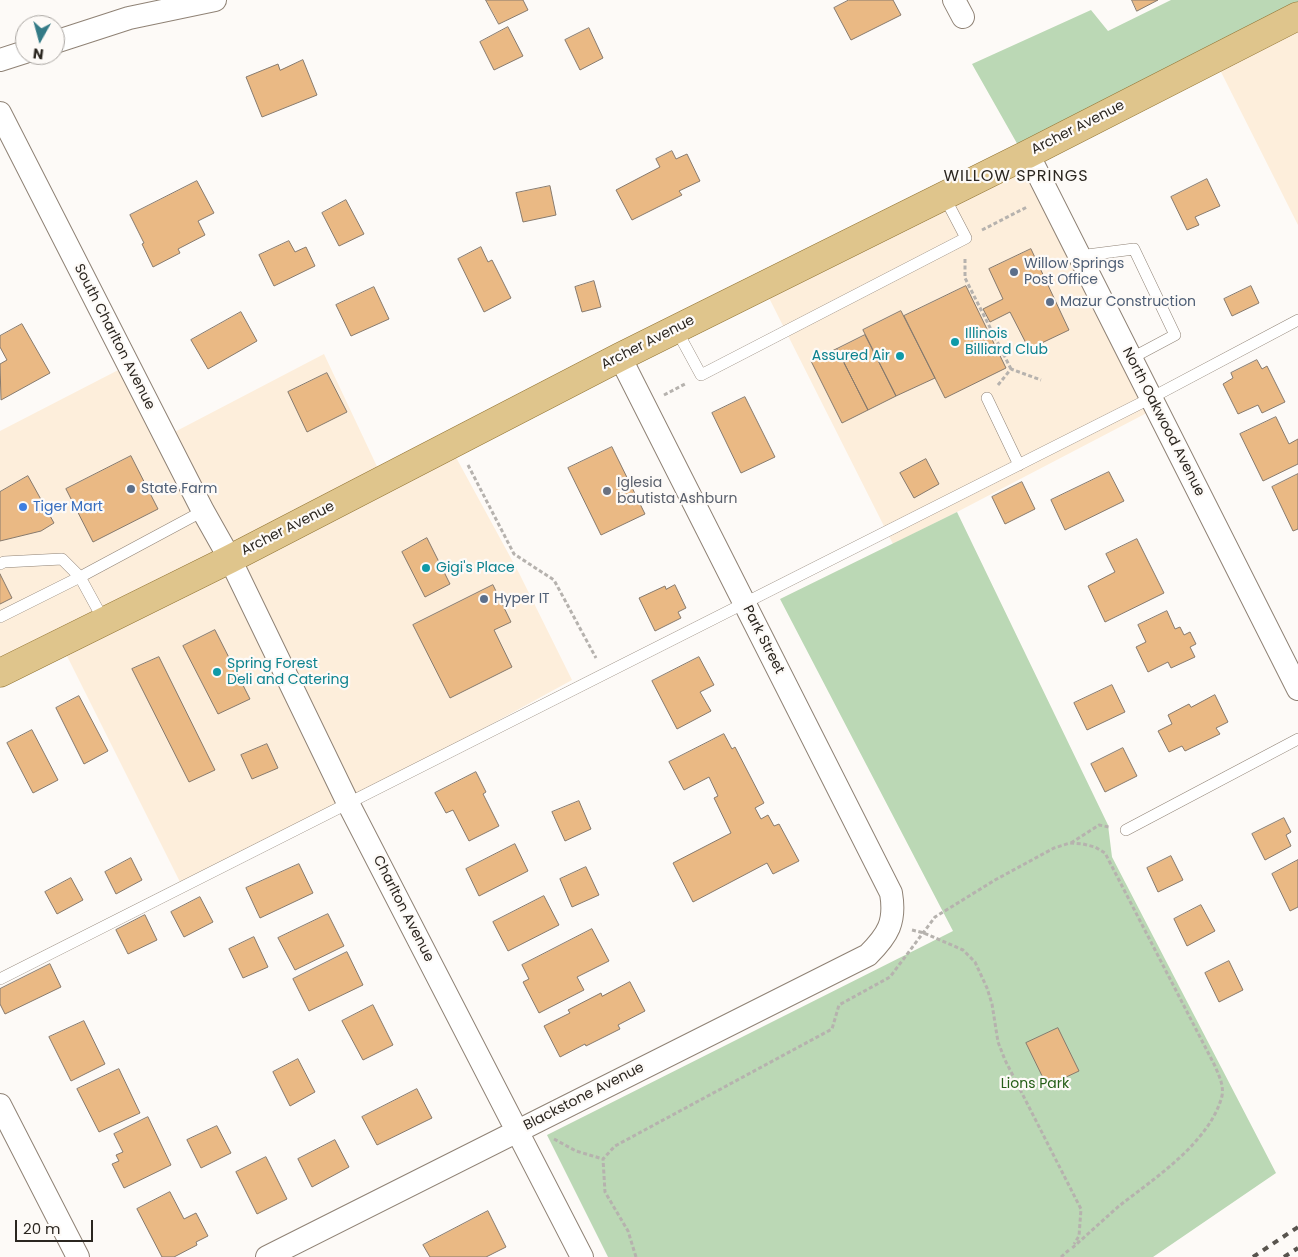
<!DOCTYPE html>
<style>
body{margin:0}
#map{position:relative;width:1298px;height:1257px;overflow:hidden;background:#fdfaf7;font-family:Poppins,sans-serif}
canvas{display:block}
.north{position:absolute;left:15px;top:15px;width:50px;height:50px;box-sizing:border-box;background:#fdfaf7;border:1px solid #a9a5a1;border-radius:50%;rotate:187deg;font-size:14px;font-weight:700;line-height:20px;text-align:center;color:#2b2620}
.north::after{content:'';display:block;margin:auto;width:18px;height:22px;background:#337a86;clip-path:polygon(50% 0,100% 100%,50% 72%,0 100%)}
.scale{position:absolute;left:15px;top:1220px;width:78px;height:22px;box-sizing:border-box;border:2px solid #2b2620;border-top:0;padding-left:6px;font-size:15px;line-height:18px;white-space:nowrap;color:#2b2620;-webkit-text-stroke:4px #fdfaf7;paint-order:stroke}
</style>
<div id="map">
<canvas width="1298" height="1257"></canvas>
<div class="north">N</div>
<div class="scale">20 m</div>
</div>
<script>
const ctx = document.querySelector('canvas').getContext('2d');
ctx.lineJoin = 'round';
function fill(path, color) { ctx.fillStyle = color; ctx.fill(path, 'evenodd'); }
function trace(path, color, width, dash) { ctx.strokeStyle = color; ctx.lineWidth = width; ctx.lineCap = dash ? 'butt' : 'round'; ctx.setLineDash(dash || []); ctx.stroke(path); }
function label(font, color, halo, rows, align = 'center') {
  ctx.font = font + ' Poppins,sans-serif'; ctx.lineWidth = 4.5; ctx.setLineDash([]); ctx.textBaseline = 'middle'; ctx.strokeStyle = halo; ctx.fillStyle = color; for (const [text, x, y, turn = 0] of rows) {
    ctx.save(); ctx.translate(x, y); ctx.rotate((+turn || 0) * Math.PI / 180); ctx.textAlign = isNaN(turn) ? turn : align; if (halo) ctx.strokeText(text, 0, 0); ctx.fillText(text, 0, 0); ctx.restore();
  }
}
fill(new Path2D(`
 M1298 26V225L1218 66Z
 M1036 157 1162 405 957 512 893 544 766 292Z
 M324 354 381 475 0 672V431L128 365 165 437Z
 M452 450 519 573 572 680 185 892 65 652Z`), '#fdeedb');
fill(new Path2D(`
 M1171 0H1298V7L1019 147 972 64 1091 10 1108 31Z
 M957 512 1108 825 1112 857 1276 1173 1153 1257H608L547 1135 953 931 780 599Z`), '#bbd8b5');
const building = new Path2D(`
 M486 0H523L528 10 499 24Z
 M849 0H893L901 15 851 40 834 8Z
 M1132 0H1158L1137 11Z
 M508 27 523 56 494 70 480 42Z
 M589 28 603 58 580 70 565 40Z
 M303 60 317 95 262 117 246 77 278 64 280 70Z
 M672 151 676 159 687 154 700 181 679 191 682 195 632 220 616 190 660 167 656 159Z
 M1207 179 1220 206 1195 217 1199 225 1187 230 1171 197Z
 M197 181 214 213 198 221 205 235 178 249 180 253 153 267 142 244 144 243 130 215Z
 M550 186 556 215 523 222 516 193Z
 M346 200 364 234 339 246 322 213Z
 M289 241 295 252 306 247 315 266 274 286 259 255Z
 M481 247 488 262 492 260 511 298 484 312 458 259Z
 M1031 249 1069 330 1029 349 1010 312 990 322 983 309 1003 299 989 269Z
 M594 281 601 307 582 312 575 287Z
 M966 286 1006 368 945 398 904 316Z
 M1251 286 1259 303 1232 316 1224 299Z
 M374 287 389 319 351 336 336 305Z
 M901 311 935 378 896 396 863 330Z
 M241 312 257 341 208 369 191 340Z
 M22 324 50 373 1 400 0 364 7 360 0 347V336Z
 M865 335 896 396 868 410 837 349Z
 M837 349 868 410 842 423 811 361Z
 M1257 360 1262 369 1267 366 1285 402 1262 413 1258 405 1238 414 1223 384 1233 378 1231 373Z
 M327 373 347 412 307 432 288 392Z
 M745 397 775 457 741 473 712 413Z
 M1276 417 1289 444 1298 439V464L1263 481 1240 434Z
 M612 447 645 514 601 535 568 468Z
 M131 456 158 509 93 542 66 489Z
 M926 459 939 484 914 498 900 473Z
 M1109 472 1124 501 1065 530 1051 500Z
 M1298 474V529L1293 531 1272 487Z
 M28 476 54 523 41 531 0 541V492Z
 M1022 482 1035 509 1005 524 992 497Z
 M427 538 450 584 425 597 402 552Z
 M1137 539 1164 593 1105 622 1088 586 1115 572 1106 554Z
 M0 574 12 598 0 604Z
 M493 585 511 622 494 630 512 667 450 698 413 625Z
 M675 585 686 608 678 612 681 618 655 631 639 598 665 586 666 589Z
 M1167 611 1175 629 1180 627 1184 635 1190 632 1196 644 1190 647 1195 657 1171 668 1168 662 1148 672 1136 647 1146 642 1138 625Z
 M215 630 250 699 218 714 183 646Z
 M159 657 215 770 189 782 132 669Z
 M699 657 714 685 700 692 711 711 677 729 652 681Z
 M1112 685 1125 712 1087 730 1074 703Z
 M1215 695 1228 722 1216 728 1220 734 1185 751 1182 746 1169 752 1158 731 1172 724 1168 715 1189 704 1191 707Z
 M79 696 108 751 84 764 56 708Z
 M32 730 58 780 33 793 7 743Z
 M724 734 732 749 735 747 764 803 755 808 761 819 768 815 774 826 779 824 799 861 773 874 767 863 693 902 673 863 731 833 714 798 718 796 709 777 684 790 669 762Z
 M267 744 278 768 252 779 241 755Z
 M1123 748 1137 776 1105 792 1091 764Z
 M476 772 486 792 483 794 499 826 469 841 453 810 446 813 435 793Z
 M579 801 591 829 565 841 552 812Z
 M1284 818 1291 832 1286 835 1291 846 1265 860 1252 834Z
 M515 844 528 871 479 896 466 869Z
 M1171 856 1183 880 1158 892 1147 868Z
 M131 858 142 880 116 894 105 872Z
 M1298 860V907L1290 911 1272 874Z
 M299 864 313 893 260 918 246 888Z
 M586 867 599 895 572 907 560 879Z
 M71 878 83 900 57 914 45 892Z
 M544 896 559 925 508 951 493 922Z
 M200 897 213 922 184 937 171 912Z
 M1201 905 1215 931 1187 946 1174 919Z
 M328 914 344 946 295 970 278 938Z
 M145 915 157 940 128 954 116 930Z
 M592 929 609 961 577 977 584 990 539 1013 523 982 529 979 522 965Z
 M254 937 268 967 243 978 229 949Z
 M347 952 363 985 309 1011 293 979Z
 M1229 961 1243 990 1219 1002 1205 973Z
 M50 964 61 987 5 1014 0 1004V989Z
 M630 982 645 1011 618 1025 620 1029 586 1046 585 1044 560 1057 544 1026 570 1013 568 1010 601 993 602 996Z
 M373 1005 393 1045 363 1060 342 1021Z
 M84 1021 105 1064 71 1081 49 1037Z
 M1058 1028 1079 1071 1047 1086 1026 1043Z
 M298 1059 315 1092 290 1106 273 1072Z
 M119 1069 140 1113 99 1132 77 1089Z
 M417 1089 432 1118 377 1145 362 1117Z
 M148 1117 171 1165 124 1188 112 1164 119 1161 116 1155 123 1152 114 1134Z
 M217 1126 231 1153 201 1168 187 1140Z
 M335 1140 349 1167 312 1187 298 1159Z
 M266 1157 287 1199 257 1214 236 1172Z
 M170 1192 184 1219 196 1213 208 1236 196 1242 197 1245 174 1257H162L137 1209Z
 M488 1211 506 1247 486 1257H430L423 1245Z`);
fill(building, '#eab984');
trace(building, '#877a6d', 1);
const service = new Path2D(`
 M1079 256 1134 249 1175 335 1130 359
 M676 329 701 375 966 238 944 196
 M987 398 1019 465
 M0 564 4 562 62 559 80 577 203 511
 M0 617 80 577 104 621
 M1126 830 1298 739
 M0 979 1151 398 1298 320`);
const minor = new Path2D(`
 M954 0 963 17
 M55 42 129 18 215 0
 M0 60 25 52
 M0 113 203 511 230 559 348 803 582 1257
 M1028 154 1298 689
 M0 1105 78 1257
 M267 1257 868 955C888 935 896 922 891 893L620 357`);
const primary = new Path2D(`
 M0 673 230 559 620 357 1028 154 1298 16`);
trace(service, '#8f8275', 12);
trace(minor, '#8f8275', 24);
trace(primary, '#927535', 29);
trace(new Path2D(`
 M982 230 1027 207
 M965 259V278L1011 369
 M998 385 1011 369 1041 380
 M664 395 685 384
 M468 465 514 554 554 580 596 658
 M1071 843 1099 825 1109 827
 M912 930 924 933 963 950 975 962 987 988 992 1004 998 1042 1005 1060 1081 1209 1079 1236 1074 1244
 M554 1139 576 1151 603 1159
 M636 1257 628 1231 605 1192 603 1159 615 1146 832 1029 839 1005 890 977 935 917 995 880 1054 848 1070 843 1083 844 1095 847 1105 853 1215 1066C1219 1076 1224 1085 1222 1096 1210 1142 1155 1178 1119 1206 1103 1220 1087 1235 1071 1249
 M1061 1257 1070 1249`), '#b6b2ae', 3, [4, 2.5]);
trace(service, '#fff', 11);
trace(minor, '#fff', 22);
trace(primary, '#dfc58c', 28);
trace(new Path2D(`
 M1253 1257 1298 1227
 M1284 1257 1298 1248`), '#58544e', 4, [6, 6]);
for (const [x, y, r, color] of [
 [1014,272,5,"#5c6f8a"],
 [1050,302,5,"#5c6f8a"],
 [955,342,5,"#0f9aa8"],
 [900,356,5,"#0f9aa8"],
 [131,489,5,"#5c6f8a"],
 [607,491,5,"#6b7280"],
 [23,507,5,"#3f7fe0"],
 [426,568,5,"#0f9aa8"],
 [484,599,5,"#5c6f8a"],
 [217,672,5,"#0f9aa8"]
]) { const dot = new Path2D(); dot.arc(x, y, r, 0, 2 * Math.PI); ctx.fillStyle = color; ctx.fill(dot); trace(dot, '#fdfaf7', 2); }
label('14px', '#2b2620', '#fdfaf7', [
 ["Archer Avenue",1078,128,-27],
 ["South Charlton Avenue",114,337,63],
 ["Archer Avenue",648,343,-27],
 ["North Oakwood Avenue",1163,422,63],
 ["Archer Avenue",288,529,-27],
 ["Park Street",763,640,63],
 ["Charlton Avenue",403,909,63],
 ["Blackstone Avenue",584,1097,-27]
]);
label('14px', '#4e5e75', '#fdfaf7', [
 ["Willow Springs",1024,264],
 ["Post Office",1024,280],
 ["Mazur Construction",1060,302],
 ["State Farm",141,489],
 ["Hyper IT",494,599]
], 'left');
label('14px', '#0d838f', '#fdfaf7', [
 ["Illinois",965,334],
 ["Billiard Club",965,350],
 ["Assured Air",890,356,"right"],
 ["Gigi's Place",436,568],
 ["Spring Forest",227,664],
 ["Deli and Catering",227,680]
], 'left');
label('14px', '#5b616d', '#fdfaf7', [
 ["Iglesia",617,483],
 ["bautista Ashburn",617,499]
], 'left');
label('14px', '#366cbe', '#fdfaf7', [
 ["Tiger Mart",33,507]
], 'left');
label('14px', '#255e17', '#fdfaf7', [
 ["Lions Park",1035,1084]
]);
ctx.letterSpacing = '1px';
label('16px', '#2b2620', '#fdfaf7', [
 ["WILLOW SPRINGS",1016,177]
]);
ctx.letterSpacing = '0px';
</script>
